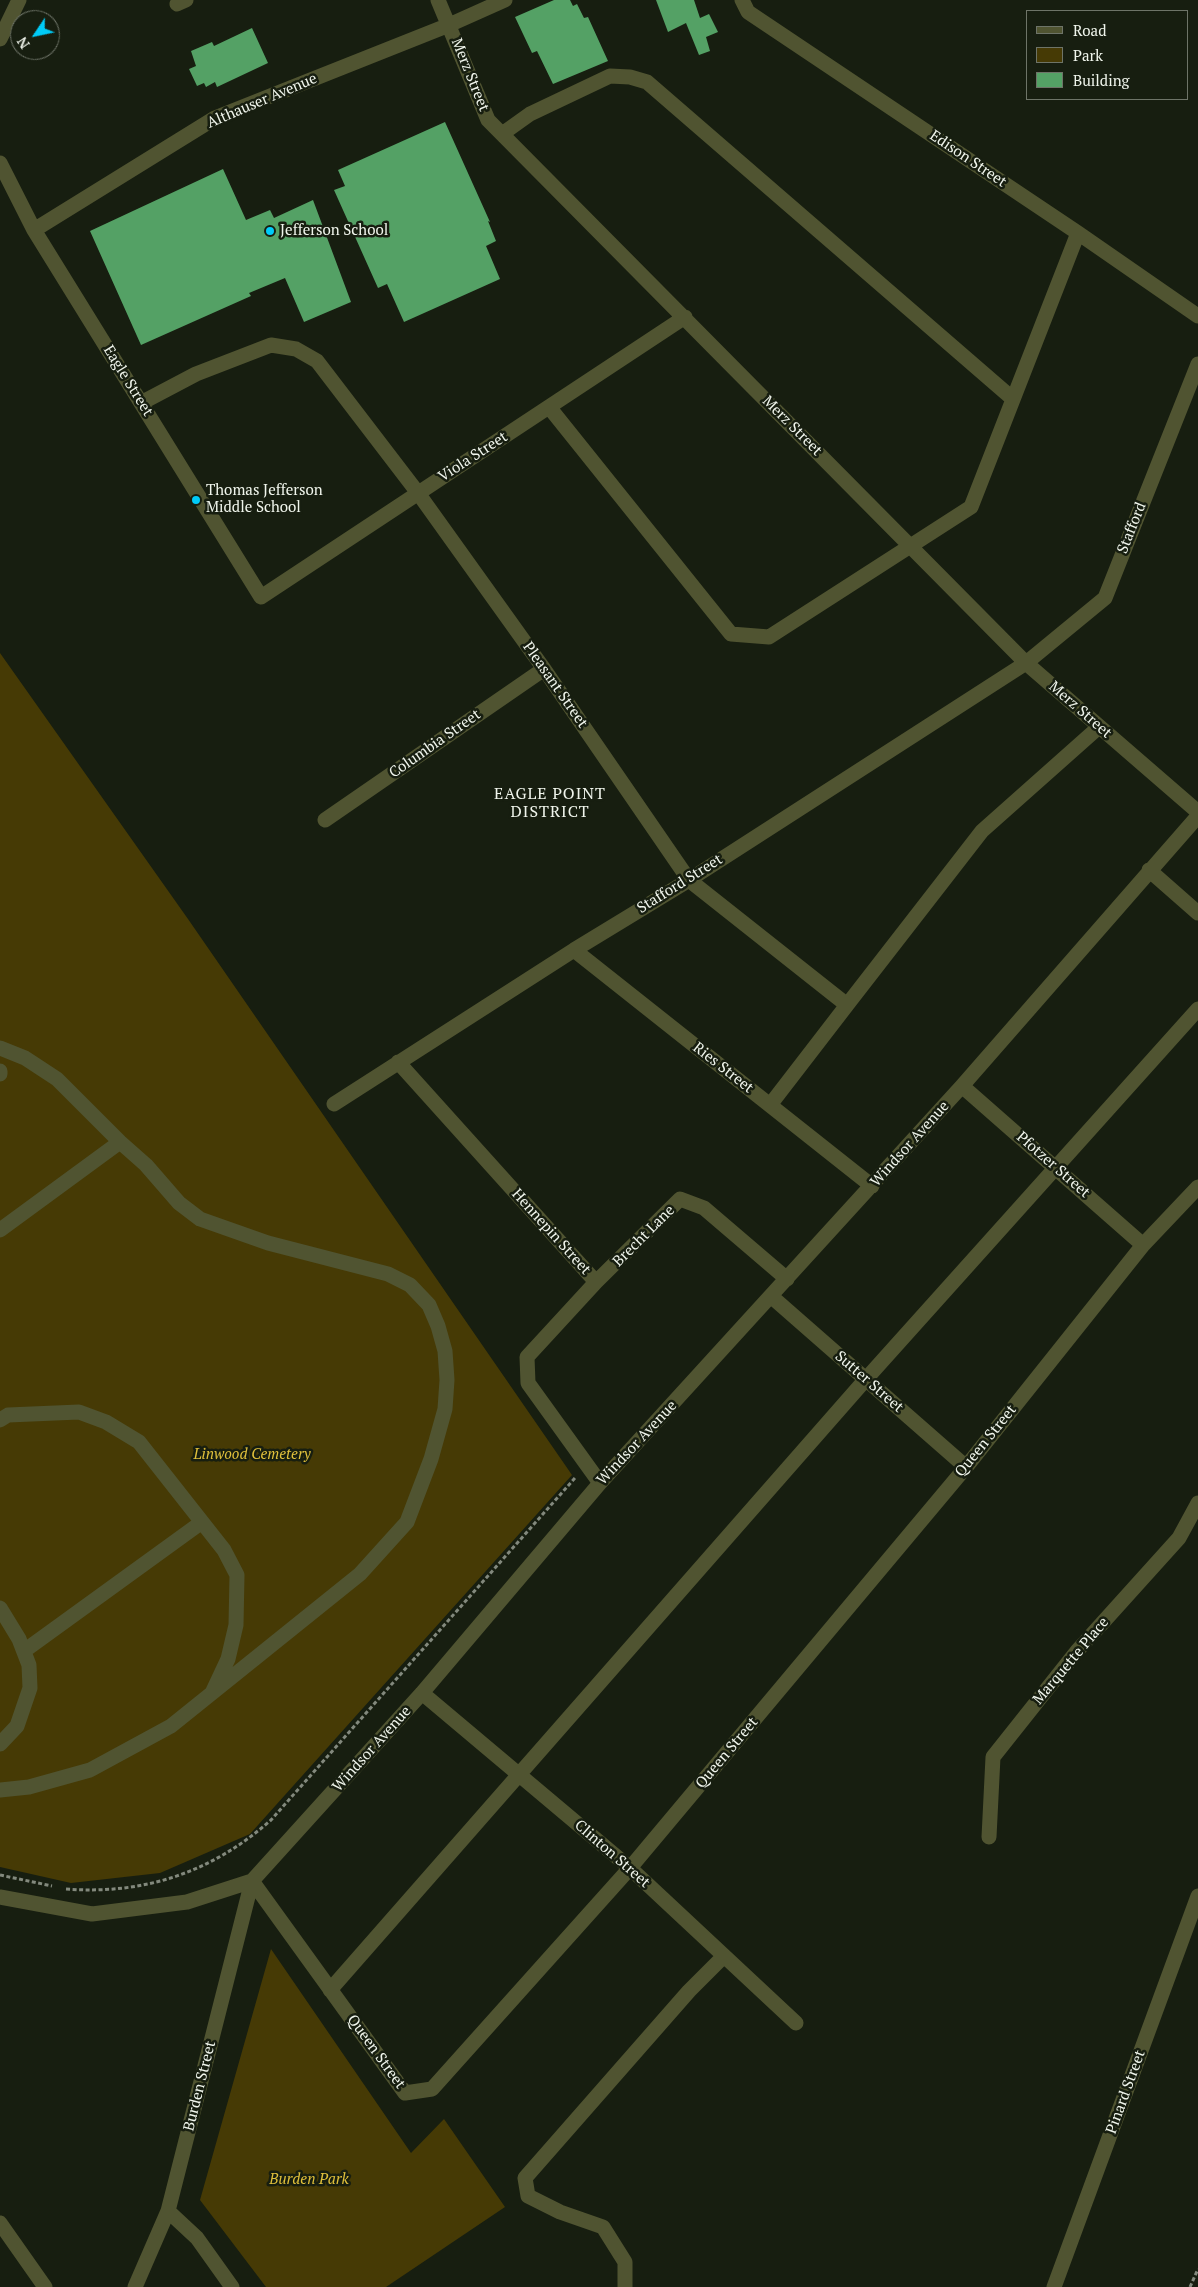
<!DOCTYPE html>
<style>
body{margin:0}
#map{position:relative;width:1198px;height:2287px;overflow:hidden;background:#171e10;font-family:"PT Serif",serif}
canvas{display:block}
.legend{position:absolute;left:1026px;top:10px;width:162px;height:90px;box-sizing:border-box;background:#171e10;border:1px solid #6e7468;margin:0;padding:6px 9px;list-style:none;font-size:15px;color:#f0f5ec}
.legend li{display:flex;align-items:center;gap:10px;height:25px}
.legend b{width:25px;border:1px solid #6e7468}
.north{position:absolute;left:10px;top:10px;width:50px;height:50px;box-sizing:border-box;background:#171e10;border:1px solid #6e7468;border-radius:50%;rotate:236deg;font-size:14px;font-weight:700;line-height:20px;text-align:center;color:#f0f5ec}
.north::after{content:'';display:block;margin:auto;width:18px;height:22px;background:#00cbf8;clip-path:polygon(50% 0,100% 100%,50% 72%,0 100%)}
</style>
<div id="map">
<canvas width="1198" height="2287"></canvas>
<ul class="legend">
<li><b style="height:6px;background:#505431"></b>Road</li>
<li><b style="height:14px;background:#463a05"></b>Park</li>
<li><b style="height:14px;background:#54a165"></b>Building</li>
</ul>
<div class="north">N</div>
</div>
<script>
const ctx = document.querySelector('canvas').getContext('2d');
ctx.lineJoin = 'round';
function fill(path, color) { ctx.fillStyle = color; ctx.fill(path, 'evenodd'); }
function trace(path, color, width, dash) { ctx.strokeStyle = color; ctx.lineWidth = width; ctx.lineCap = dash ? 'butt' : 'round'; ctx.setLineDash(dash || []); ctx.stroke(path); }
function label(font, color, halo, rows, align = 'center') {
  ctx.font = font + ' "PT Serif",serif'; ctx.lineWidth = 5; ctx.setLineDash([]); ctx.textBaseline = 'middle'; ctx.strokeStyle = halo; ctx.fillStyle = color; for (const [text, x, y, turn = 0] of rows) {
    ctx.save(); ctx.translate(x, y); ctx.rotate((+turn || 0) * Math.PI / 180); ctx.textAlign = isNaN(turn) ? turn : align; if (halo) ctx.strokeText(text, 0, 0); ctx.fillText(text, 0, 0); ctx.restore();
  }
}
fill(new Path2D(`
 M0 653 188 919 572 1475 250 1834 160 1873 71 1883 0 1867Z
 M271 1949 411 2153 444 2119 505 2207 386 2287H266L200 2200Z`), '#463a05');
fill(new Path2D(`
 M554 0H570L573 6 577 4 584 18 588 17 608 61 553 84 537 51 532 53 515 17Z
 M656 0H694L700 18 709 14 718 32 706 37 710 51 699 55 686 23 668 32Z
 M252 28 268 63 217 87 215 82 206 87 204 83 197 86 189 69 196 66 191 51 212 42 214 46Z
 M445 122 490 222 488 221 496 241 486 246 500 279 404 322 387 284 378 288 334 190 345 186 338 170Z
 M223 169 246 220 270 210 274 218 313 200 351 302 304 322 285 278 249 293 251 296 141 345 90 231Z`), '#54a165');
trace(new Path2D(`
 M0 1875 52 1886
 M66 1889C145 1895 212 1872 271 1820L575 1478
 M1190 2287 1198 2269`), '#83897d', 3, [4, 2.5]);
trace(new Path2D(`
 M438 0 488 120 1026 663 1198 812
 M742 0 748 12 1078 233 1198 316
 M177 4 186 0
 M0 39 19 0
 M502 134 530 114 610 76 630 77 647 82 1013 399
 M0 163 34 230 261 597 685 317
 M34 230 215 118 449 25 505 0
 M141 403 196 374 271 345 296 349 317 361 418 493 544 669 689 880 847 1005 982 831 1099 727
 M549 407 731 634 769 637 971 507 1078 233
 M325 820 544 669
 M1149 870 1198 913
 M574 950 872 1186
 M0 1048 25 1058 57 1079 120 1142 146 1165 179 1203 200 1219 268 1243 388 1274 410 1285 429 1305 438 1326 445 1351 447 1380 445 1409 431 1459 407 1522 360 1574 171 1726 90 1770 29 1787 0 1790
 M398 1062 596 1282 527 1357 528 1383 600 1483
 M0 1071V1074
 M962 1086 1143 1245
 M334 1104 574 950 689 880 1026 663 1105 598 1198 364
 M770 1105 847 1005
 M0 1230 120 1142
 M596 1282 680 1199 704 1208 787 1279
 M772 1297 966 1467
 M0 1420 8 1415 79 1412 106 1422 139 1442 224 1550 237 1575 236 1625 228 1659 213 1691
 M0 1608 19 1639 29 1665 30 1688 17 1726 0 1744
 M24 1651 202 1522
 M422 1693 630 1868 796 2023
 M989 1837 993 1757 1078 1650 1179 1538 1198 1503
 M252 1881 405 2093 432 2089 630 1868 966 1467 1143 1245 1198 1187
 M0 1897 92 1914 187 1902 252 1881 422 1693 600 1483 962 1086 1198 816
 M330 1990 866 1379 1198 1009
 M168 2211 197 2238 232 2287
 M0 2223 45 2287
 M135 2287 168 2211 252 1881
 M625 2287V2262L603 2227 560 2212 528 2196 525 2178 689 1991 724 1956
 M1054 2287 1198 1896`), '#505431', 15);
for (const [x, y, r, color] of [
 [270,231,5,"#00cbf8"],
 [196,500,5,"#00cbf8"]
]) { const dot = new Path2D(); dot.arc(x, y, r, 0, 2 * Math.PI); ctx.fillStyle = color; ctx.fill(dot); trace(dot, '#171e10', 2); }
label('15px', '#f0f5ec', '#171e10', [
 ["Merz Street",470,75,68],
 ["Althauser Avenue",262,101,-23],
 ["Edison Street",968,159,34],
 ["Eagle Street",128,381,58],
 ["Merz Street",792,426,45],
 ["Viola Street",473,457,-33],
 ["Stafford",1132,528,-68],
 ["Pleasant Street",555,685,55],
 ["Merz Street",1080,710,41],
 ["Columbia Street",435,744,-35],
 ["Stafford Street",680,884,-32],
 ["Ries Street",723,1068,38],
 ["Windsor Avenue",910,1144,-48],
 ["Pfotzer Street",1053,1165,41],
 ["Hennepin Street",551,1232,48],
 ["Brecht Lane",644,1236,-45],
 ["Sutter Street",869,1382,41],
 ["Queen Street",986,1441,-51],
 ["Windsor Avenue",637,1443,-47],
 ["Marquette Place",1071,1661,-50],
 ["Windsor Avenue",372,1749,-48],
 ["Queen Street",727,1753,-50],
 ["Clinton Street",612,1854,41],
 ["Queen Street",376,2052,54],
 ["Burden Street",200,2086,-76],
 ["Pinard Street",1126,2092,-70]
]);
label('15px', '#f0f5ec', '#171e10', [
 ["Jefferson School",280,231],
 ["Thomas Jefferson",206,491],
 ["Middle School",206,508]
], 'left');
label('italic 15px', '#e0c03b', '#171e10', [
 ["Linwood Cemetery",252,1455],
 ["Burden Park",309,2180]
]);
ctx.letterSpacing = '1px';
label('16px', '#f0f5ec', '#171e10', [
 ["EAGLE POINT",550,794],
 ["DISTRICT",550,812]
]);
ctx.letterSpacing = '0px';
</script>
